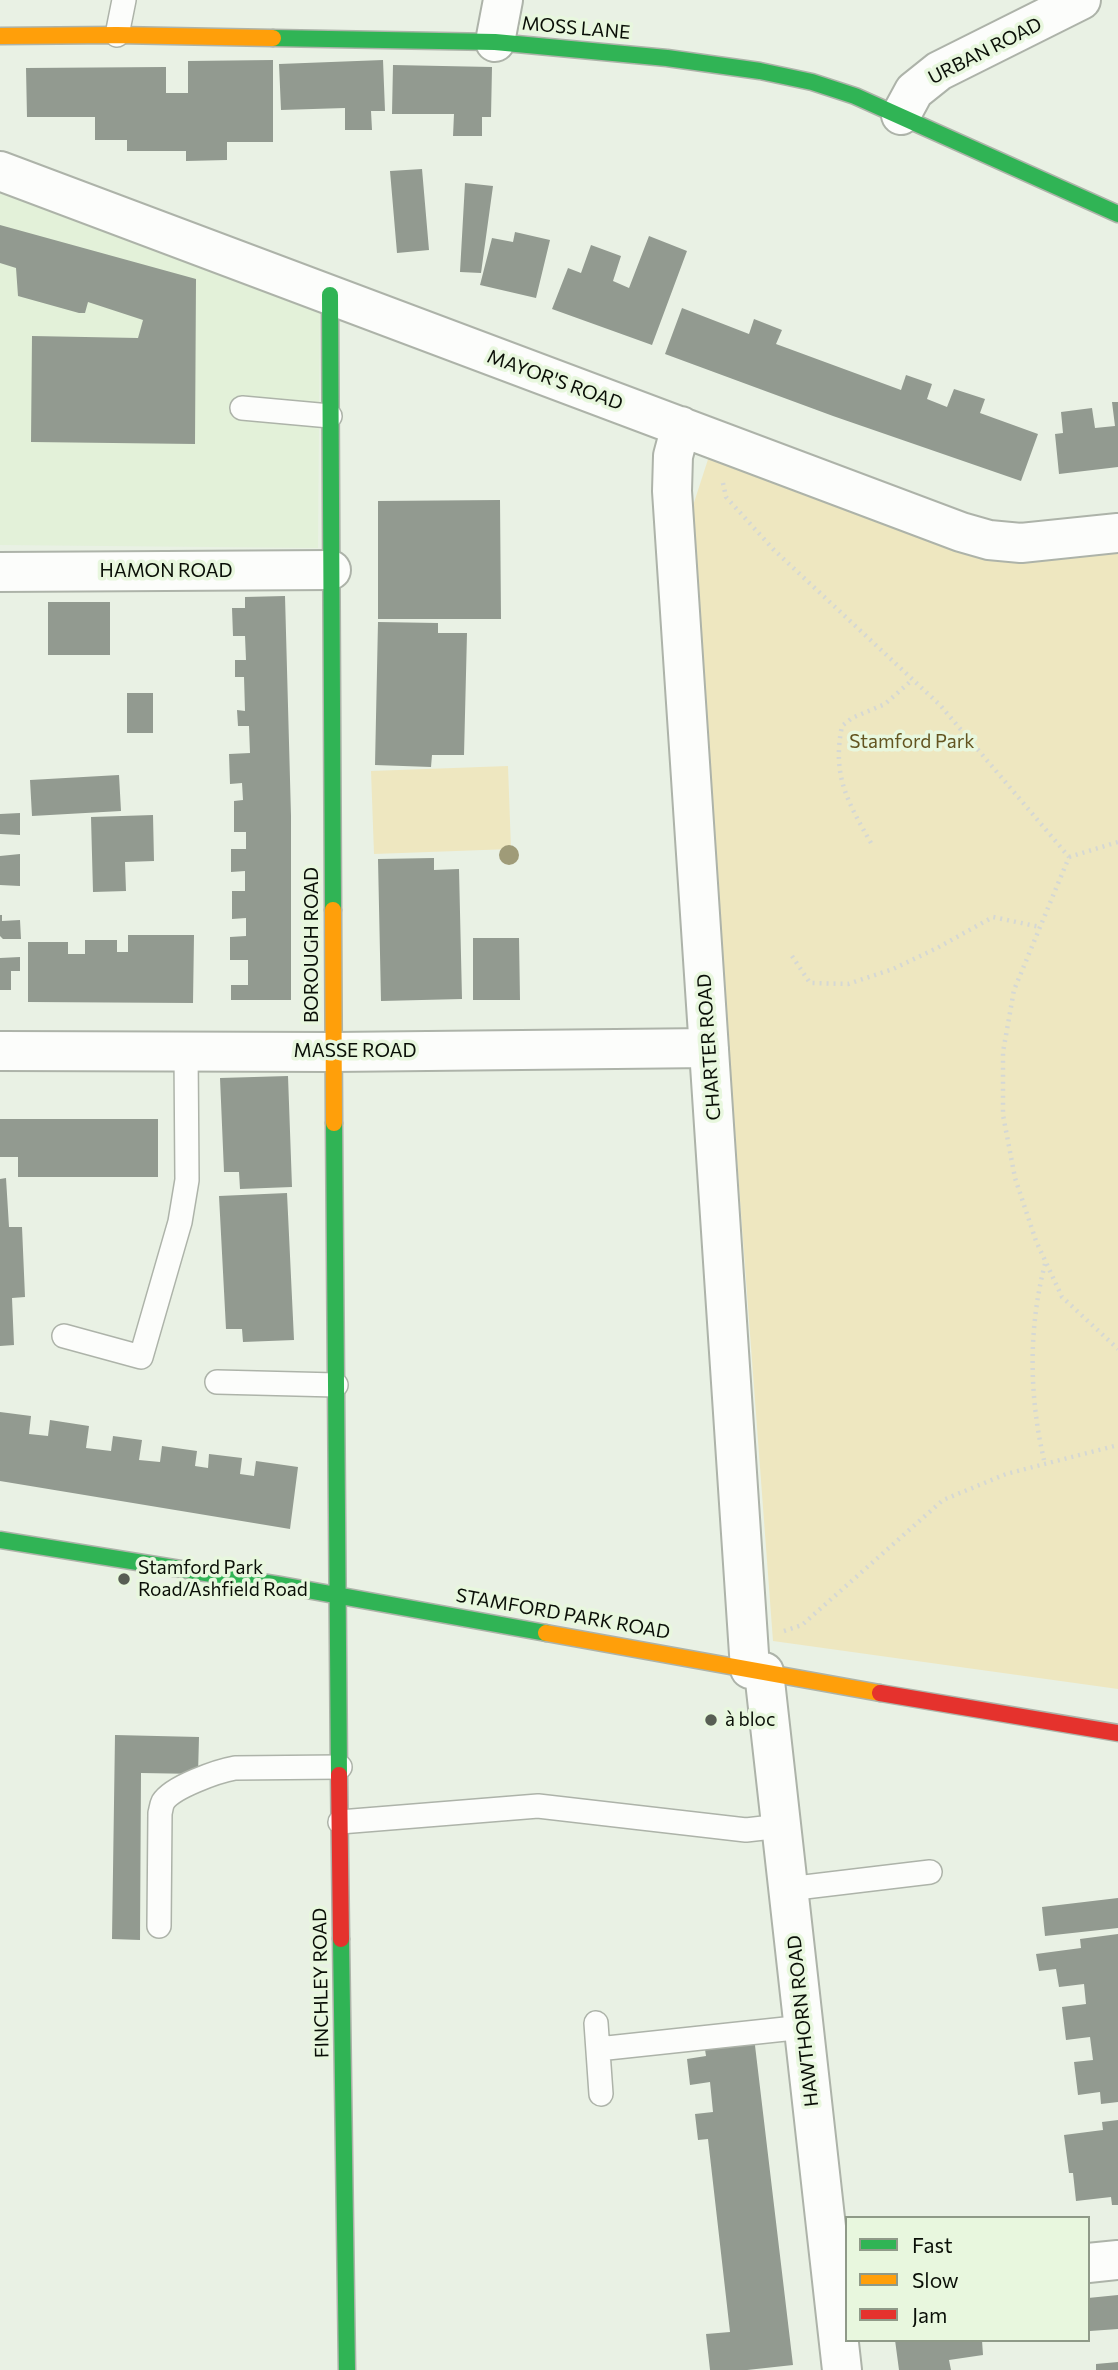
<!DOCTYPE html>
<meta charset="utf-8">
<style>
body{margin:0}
#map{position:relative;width:1118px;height:2370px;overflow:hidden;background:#e9f1e4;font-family:Commissioner,sans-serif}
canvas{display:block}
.legend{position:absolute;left:845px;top:2216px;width:245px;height:126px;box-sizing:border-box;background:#e8f7de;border:2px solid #8f9a88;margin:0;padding:9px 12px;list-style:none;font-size:21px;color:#0a0f07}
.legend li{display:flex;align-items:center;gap:14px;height:35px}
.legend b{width:35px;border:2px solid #8f9a88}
</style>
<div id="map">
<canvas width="1118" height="2370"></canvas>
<ul class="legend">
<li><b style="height:9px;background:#30b455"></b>Fast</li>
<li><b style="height:9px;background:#ff9f0a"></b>Slow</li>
<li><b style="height:9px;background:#e5322d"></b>Jam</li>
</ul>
</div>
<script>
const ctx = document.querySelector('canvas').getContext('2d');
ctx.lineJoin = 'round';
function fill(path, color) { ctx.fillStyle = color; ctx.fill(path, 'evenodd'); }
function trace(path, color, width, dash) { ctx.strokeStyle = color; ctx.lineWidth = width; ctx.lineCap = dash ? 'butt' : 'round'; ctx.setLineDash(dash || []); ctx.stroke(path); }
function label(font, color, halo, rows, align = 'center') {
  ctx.font = font + ' Commissioner,sans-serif'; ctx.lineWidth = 7; ctx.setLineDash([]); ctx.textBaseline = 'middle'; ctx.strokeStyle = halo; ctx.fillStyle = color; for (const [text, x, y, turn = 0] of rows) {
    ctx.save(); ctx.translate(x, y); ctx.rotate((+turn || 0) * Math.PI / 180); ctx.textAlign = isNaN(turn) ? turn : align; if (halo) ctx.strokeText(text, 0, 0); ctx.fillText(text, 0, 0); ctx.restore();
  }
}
fill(new Path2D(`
 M0 193 320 300 318 548 0 545Z`), '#e3f1d9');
fill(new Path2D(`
 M712 447 960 541 1118 544V1689L773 1641 689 518Z
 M508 766 511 849 374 854 371 771Z`), '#eee7c0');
fill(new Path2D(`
 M273 60V142H227V160L186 161V151H127V140H95V117H27L26 68 166 67V93H188V61Z
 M383 60 385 111H371L372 130H345V108L281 110 279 64Z
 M393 65 492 67 491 117H482V136H453L454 114H392Z
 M422 169 429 250 397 253 390 171Z
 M465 183 493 186 481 273 460 272Z
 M0 225 196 279 195 444 31 442 32 336 138 338 143 320 88 302 85 313H79L18 296 16 268 0 263Z
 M515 232 550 240 536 298 480 285 492 238 513 242Z
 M649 236 687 251 652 345 552 309 568 268 581 273 591 245 621 256 613 281 629 288Z
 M682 308 749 334 754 319 782 330 776 344 901 390 906 375 932 384 927 399 947 407 954 389 985 399 980 413 1038 434 1021 481 833 416 665 354Z
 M1112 402H1118V467L1059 474 1055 434 1063 433 1061 412 1092 408 1095 428 1115 426Z
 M500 500 501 619H378V501Z
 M285 596 291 816V1000H231V985H248V960H230V937L246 936V918L232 919V891H245V871L231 872V849H246V832H234V801L243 800 242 783 230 784 229 754 250 753 249 726H238L237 710 245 711 244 677H235V660H246L245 636H233L232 608H245V597Z
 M48 602H110V655H48Z
 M378 622 438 623V633H467L464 755H432L431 767 375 765Z
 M127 693H153V733H127Z
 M119 775 121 811 32 816 30 780Z
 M20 813V835L0 834V814Z
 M153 815 154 861 125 862 126 891 93 892 91 817Z
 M20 854V886L0 885V856Z
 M434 858V870L459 869 462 999 381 1001 378 859Z
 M0 915H2V921L20 920 21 939H3L0 936Z
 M128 935H194L193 1003 28 1002V942H68V954H85V940H117V952H128Z
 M473 938H519L520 1000H473Z
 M20 957V971H11V990H0V958Z
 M288 1076 292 1187 240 1189 239 1172H224L220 1078Z
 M0 1119H158V1177H18V1157H0Z
 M6 1178 9 1227H22L25 1297 12 1298 14 1345 0 1346V1179Z
 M287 1193 294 1340 243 1342 242 1329H226L219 1196Z
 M0 1412 31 1416 29 1434 48 1436 50 1420 89 1426 86 1448 111 1451 113 1436 142 1440 139 1460 160 1462 162 1446 197 1451 195 1466 208 1468 209 1454 242 1458 240 1474 254 1476 256 1461 298 1467 290 1529 0 1481Z
 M115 1735 199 1737 198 1774 141 1773 140 1940 112 1939Z
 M1118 1898V1928L1045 1936 1042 1907Z
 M1118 1934V2102L1101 2104 1100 2092 1078 2095 1074 2062 1093 2060 1090 2037 1066 2040 1062 2007 1086 2004 1084 1984 1059 1987 1056 1969 1039 1971 1036 1954 1081 1948 1080 1939Z
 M754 2037 793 2365 747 2370H710L706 2334 730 2332 708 2139 698 2140 695 2114 713 2112 710 2082 690 2085 687 2059 706 2056 704 2043Z
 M1118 2120V2205H1112L1111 2197 1076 2201 1073 2173H1069L1064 2135 1103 2130 1102 2122Z
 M1118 2295V2329L1090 2331 1088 2298Z
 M895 2340H982L983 2355 949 2360 951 2370H899Z
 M1118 2362V2370H1096V2364Z`), '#929a90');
const lane = new Path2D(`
 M117 35 124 0
 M242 408 330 416
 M64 1336 141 1357 180 1222 187 1180 186 1051
 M217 1382 336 1385
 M340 1822 538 1806 746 1830 781 1826
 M788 1889 930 1872
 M159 1926 160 1813C161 1810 161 1806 163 1802 172 1787 218 1771 235 1768L340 1767
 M596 2023 601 2094
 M598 2049 804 2027`);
const street = new Path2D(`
 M495 42 503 0
 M901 115 914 91 939 71 1081 0
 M0 171 961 532 989 540 1021 543 1118 533
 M681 426 673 456 672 491 750 1669
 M0 572 331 570
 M0 1051 334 1052 709 1048
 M764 1672 842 2370
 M1088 2263 1118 2260`);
const fast = new Path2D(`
 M273 38 495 42 667 58 760 71 812 82 855 96 1118 214
 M330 295 333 910
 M334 1123 339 1775
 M0 1540 280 1585 546 1633
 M341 1939 347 2370`);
const slow = new Path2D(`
 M0 36 117 35 273 38
 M333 910 334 1123
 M546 1633 880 1693`);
const jam = new Path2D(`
 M880 1693 1118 1733
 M339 1775 341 1939`);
trace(lane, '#adb3a9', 26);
trace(street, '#adb3a9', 42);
trace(fast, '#adb3a9', 19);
trace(slow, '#adb3a9', 19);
trace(jam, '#adb3a9', 19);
trace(new Path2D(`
 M723 483 726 497 773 549 940 705 1069 857 1014 990 1003 1052V1115L1015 1178 1036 1241 1062 1297 1118 1349
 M871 843C847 801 832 775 842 726L852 718 885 704 912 680
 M1069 857 1118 842
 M792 956 810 983 848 984 893 969 937 948 993 917 1040 927
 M1045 1264C1028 1329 1029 1399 1045 1464
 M784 1631 802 1625 943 1500 1006 1474 1118 1445`), '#d5d8d4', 4.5, [2, 5]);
trace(lane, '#fcfdfb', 23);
trace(street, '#fcfdfb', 38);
trace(fast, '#30b455', 16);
trace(slow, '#ff9f0a', 16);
trace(jam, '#e5322d', 16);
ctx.fillStyle = '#9f9b78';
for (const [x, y] of [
 [509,855]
]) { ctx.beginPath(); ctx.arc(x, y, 10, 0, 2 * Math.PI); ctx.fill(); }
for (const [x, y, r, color] of [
 [124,1579,7,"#585e54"],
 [711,1720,7,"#585e54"]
]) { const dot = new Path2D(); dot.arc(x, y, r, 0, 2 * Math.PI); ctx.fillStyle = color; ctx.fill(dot); trace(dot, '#e8f7de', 2.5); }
label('19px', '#0a0f07', '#e8f7de', [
 ["MOSS LANE",576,28,5],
 ["URBAN ROAD",985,51,-27],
 ["MAYOR'S ROAD",555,380,20],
 ["HAMON ROAD",166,571],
 ["BOROUGH ROAD",312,945,-90],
 ["CHARTER ROAD",709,1047,-94],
 ["MASSE ROAD",355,1051],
 ["STAMFORD PARK ROAD",563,1614,10],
 ["FINCHLEY ROAD",321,1983,-91],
 ["HAWTHORN ROAD",803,2021,-96]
]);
label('19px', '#635420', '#e8f7de', [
 ["Stamford Park",912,742]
]);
label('19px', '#0a0f07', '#e8f7de', [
 ["Stamford Park",138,1568],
 ["Road/Ashfield Road",138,1590],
 ["à bloc",725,1720]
], 'left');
</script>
